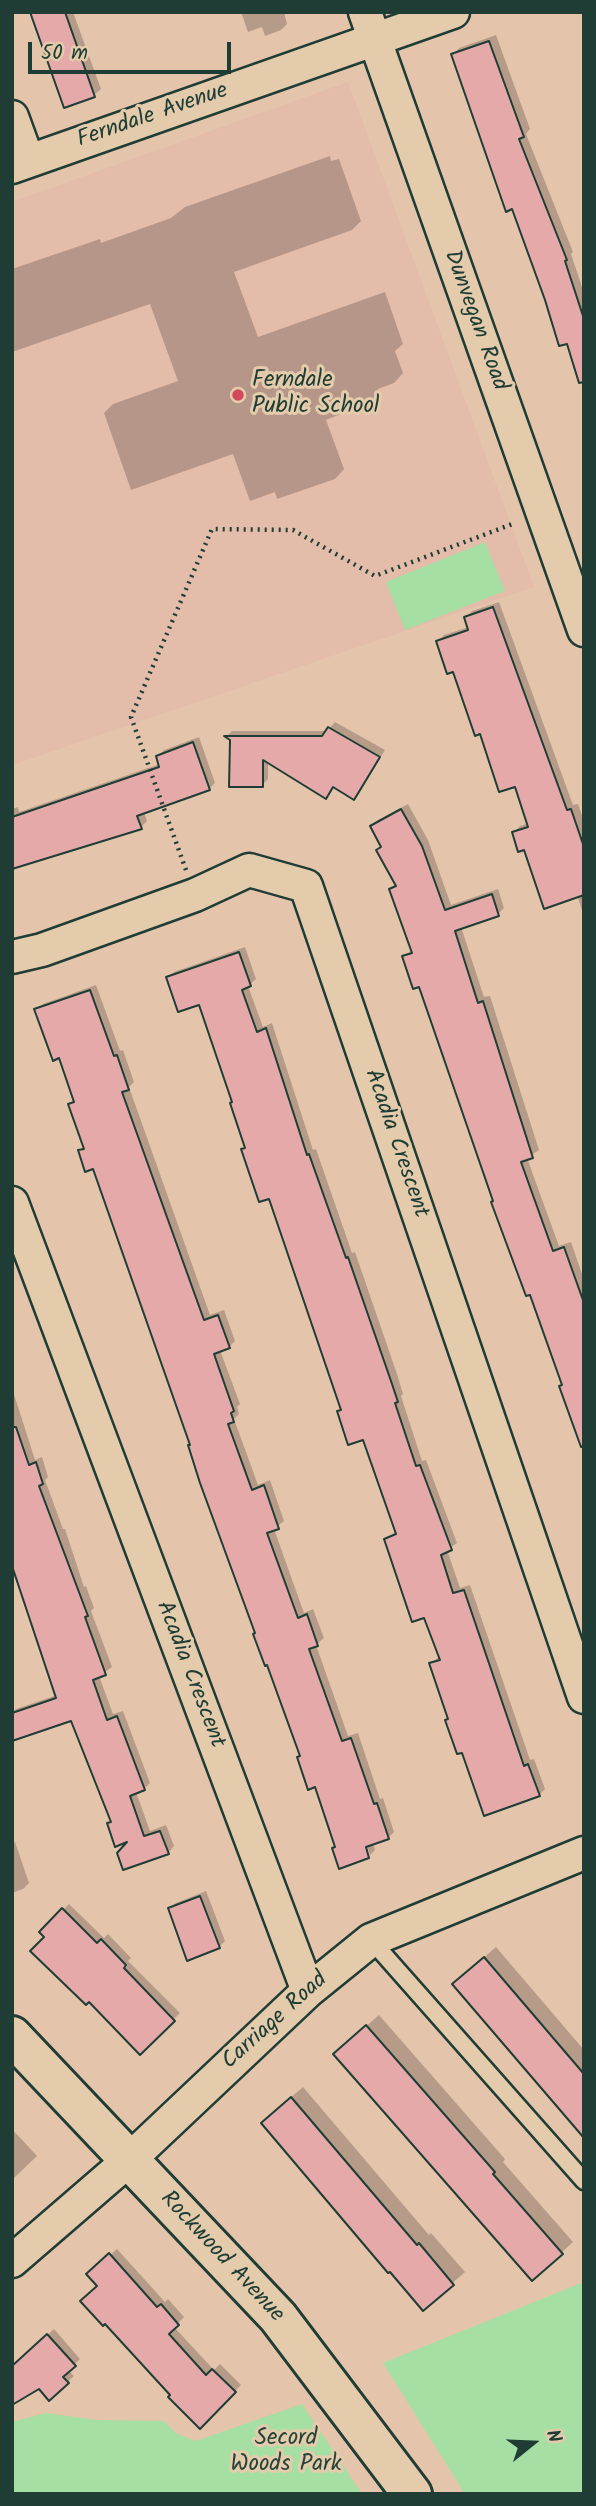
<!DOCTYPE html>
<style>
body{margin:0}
#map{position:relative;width:596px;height:2506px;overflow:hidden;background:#e4c4ab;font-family:Kalam,sans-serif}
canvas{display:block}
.frame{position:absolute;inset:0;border:14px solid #1f3d34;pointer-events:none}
.north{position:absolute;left:498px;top:2408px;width:70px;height:70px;-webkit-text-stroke:5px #e4cbac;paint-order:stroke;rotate:72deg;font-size:19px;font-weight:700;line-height:28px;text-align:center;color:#1f3d34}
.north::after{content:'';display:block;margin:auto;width:24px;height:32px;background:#1f3d34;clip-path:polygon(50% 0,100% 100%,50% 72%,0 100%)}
.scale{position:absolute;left:28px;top:42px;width:203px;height:32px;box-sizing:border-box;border:4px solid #1f3d34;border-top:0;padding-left:9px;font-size:21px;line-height:24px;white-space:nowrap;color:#1f3d34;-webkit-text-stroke:5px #e4cbac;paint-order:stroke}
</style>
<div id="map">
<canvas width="596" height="2506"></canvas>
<div class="frame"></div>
<div class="north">N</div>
<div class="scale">50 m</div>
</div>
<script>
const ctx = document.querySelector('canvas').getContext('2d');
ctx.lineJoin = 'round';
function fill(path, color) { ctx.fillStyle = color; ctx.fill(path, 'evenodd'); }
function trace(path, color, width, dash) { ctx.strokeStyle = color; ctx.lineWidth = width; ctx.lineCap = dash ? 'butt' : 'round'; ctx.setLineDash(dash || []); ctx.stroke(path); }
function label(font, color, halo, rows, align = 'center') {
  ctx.font = font + ' Kalam,sans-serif'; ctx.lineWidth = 6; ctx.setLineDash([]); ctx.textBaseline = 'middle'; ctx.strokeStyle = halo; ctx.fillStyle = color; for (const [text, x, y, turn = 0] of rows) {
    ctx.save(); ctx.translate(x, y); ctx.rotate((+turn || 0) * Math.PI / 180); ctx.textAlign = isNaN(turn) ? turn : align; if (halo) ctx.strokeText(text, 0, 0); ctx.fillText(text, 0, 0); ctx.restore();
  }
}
fill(new Path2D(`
 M348 82 534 587 12 765V202Z`), '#e4bcaa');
fill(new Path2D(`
 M485 542 505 591 405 630 386 582Z
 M584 2282V2494H465L383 2363Z
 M302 2404 362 2494H12V2422L46 2413 96 2420 164 2421 177 2434 196 2441Z`), '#a6dfa3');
fill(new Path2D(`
 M32 12H73L101 89 94 95 65 106Z
 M241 12H284L287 24 281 30 265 36 262 27 248 32Z
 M496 35 530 129 526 134 573 252 571 254 584 293V391L568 342 547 300 453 55 459 48Z
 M330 156 331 161 339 159 361 221 352 230 234 272 258 337 385 292 403 344 395 351 403 373 394 383 378 389 379 393 370 402 326 420 344 469 335 479 277 499 275 492 250 501 233 454 131 490 104 413 113 404 178 381 150 304 12 352V269L100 239 101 243 171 218 185 207Z
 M499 602 573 805 578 804 584 821V916L577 895 525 848 514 832 520 826 529 823 516 785 482 732 455 670 438 642 444 635 469 627 466 618 472 611Z
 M335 722 385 750 360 792 354 798 335 786 326 797 268 761V779L262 785 231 739 227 736 232 731H327Z
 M199 737 215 783 209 789 144 812 147 821 141 827 12 868V809L18 807 19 812 160 764 158 756 164 750Z
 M408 804 428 840 451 905 498 889 504 908 498 914 461 927 484 997 490 996 539 1150 527 1158 559 1246 571 1242 584 1280V1440L576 1427 531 1292 495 1201 421 985 404 957 413 949 391 889 397 884 372 826 378 820Z
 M245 947 256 979 248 986 263 1027 272 1023 313 1150 316 1149 352 1253 355 1252 397 1374 403 1394 401 1396 422 1461 426 1460 457 1543 447 1550 460 1588 470 1585 530 1760 534 1759 545 1789 539 1795 449 1719 431 1663 440 1656 425 1616 386 1539 397 1531 364 1438 339 1412 342 1408 270 1197 243 1149 246 1146 200 1003 168 978 174 972Z
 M96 985 120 1051 123 1050 134 1082 129 1087 210 1315 224 1310 235 1341 229 1347 220 1350 240 1404 237 1407 239 1414 234 1419 258 1485 270 1480 284 1521 274 1529 304 1613 313 1609 324 1638 316 1645 348 1736 358 1733 380 1799 383 1798 394 1832 388 1838 373 1843 375 1850 370 1855 365 1839 367 1855H370L340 1866 337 1845 316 1785 301 1755 257 1632 94 1167 80 1151 85 1146 71 1105 75 1100 60 1056 36 1010 43 1004Z
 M12 1388 35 1460 42 1457 48 1477 45 1480 63 1529H65L84 1587 86 1586 94 1608 91 1611 112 1667 99 1676 113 1714 123 1711 150 1783 144 1789 136 1792 150 1831 166 1825 174 1846 168 1853 109 1824 112 1820 72 1719 12 1725V1713L16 1709 57 1695 16 1573 15 1574 12 1567Z
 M15 1842 29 1883 23 1889 12 1893V1843Z
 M206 1891 225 1941 219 1947 170 1909 176 1903Z
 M69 1904 104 1938 108 1934 131 1958 128 1961 180 2013 140 2052 41 1932Z
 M496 1947 584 2050V2135L466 1973Z
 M379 2015 505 2159 503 2162 573 2242 561 2253 347 2043Z
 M303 2087 429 2235 431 2233 465 2272 424 2308 390 2270 274 2112Z
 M12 2129 37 2156 12 2180Z
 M117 2249 165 2302 168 2299 184 2317 174 2327 214 2370 220 2364 241 2385 200 2426 173 2395 99 2286 89 2275Z
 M54 2329 80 2359 68 2370 74 2376 49 2398 39 2387 12 2367Z`), '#0003');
const building = new Path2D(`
 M30 12H65L95 97 64 108Z
 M489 41 524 137 519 139 567 260 565 261 584 319V382L579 383 567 344 559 346 545 300 512 209 506 212 451 54Z
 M493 607 567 810 571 809 584 847V895L544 909 524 850 518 852 512 832 528 827 515 787 499 792 480 734 475 736 453 672 447 674 436 641 468 630 464 617Z
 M328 727 380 757 354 800 333 787 326 799 263 760V787H229L230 740 224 736H322Z
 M193 742 210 790 137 816 142 829 12 869V817L159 767 156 756Z
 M401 809 422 846 445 910 492 894 499 916 455 931 478 1003 483 1001 533 1158 521 1162 553 1251 564 1247 584 1303V1446L581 1447 559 1386 562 1385 530 1295 526 1296 491 1202 493 1201 419 987 413 989 402 956 412 953 389 889 396 886 376 850 381 847 370 826Z
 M239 952 251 986 242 990 257 1032 266 1028 307 1155 309 1154 346 1258 348 1257 391 1381 398 1402 395 1403 416 1466 420 1465 452 1550 441 1555 453 1593 464 1590 524 1766 528 1764 540 1796 484 1816 462 1753 457 1754 445 1720 448 1719 429 1663 440 1660 424 1618 412 1622 384 1539 396 1534 363 1440 348 1445 337 1411 341 1410 269 1199 259 1202 241 1149 245 1148 230 1103 232 1102 199 1005 178 1012 166 977Z
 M90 990 114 1056 117 1055 129 1090 122 1092 204 1320 218 1315 230 1348 214 1354 234 1411 231 1413 234 1422 228 1424 252 1490 264 1485 279 1529 267 1533 298 1618 307 1614 318 1646 309 1649 342 1741 351 1738 374 1804 377 1803 389 1839 366 1847 369 1858 339 1869 332 1848 335 1847 315 1787 308 1790 297 1757 300 1756 267 1665 265 1666 253 1634 255 1633 200 1483 188 1445H190L93 1169 85 1172 78 1150 84 1149 68 1104 74 1102 59 1058 53 1061 34 1009Z
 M12 1427H16L29 1465 36 1462 43 1484 39 1486 88 1616 85 1617 106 1675 93 1680 107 1720 117 1716 145 1790 130 1796 144 1836 160 1831 169 1854 123 1870 117 1853 127 1842 115 1847 107 1823 111 1822 71 1721 12 1741V1713L56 1698 12 1566Z
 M200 1896 220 1948 187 1961 168 1908Z
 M62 1908 97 1943 101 1939 126 1965 124 1968 175 2021 140 2055 89 2002 86 2005 30 1951 44 1937 39 1932Z
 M484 1957 584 2074V2138L452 1984Z
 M366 2025 495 2172 493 2174 563 2254 532 2281 333 2054Z
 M291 2097 417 2245 419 2243 454 2285 423 2311 390 2272 388 2273 261 2123Z
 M109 2253 157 2307 161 2304 179 2325 169 2334 206 2375 212 2369 236 2392 200 2429 168 2397 170 2395 105 2324 103 2326 80 2301 97 2286 86 2274Z
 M47 2334 76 2366 63 2377 69 2383 49 2401 39 2389 12 2405V2366Z`);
fill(building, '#e4a9a8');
trace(building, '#1f3d34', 2);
const lane = new Path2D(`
 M371 1940 584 2181`);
const street = new Path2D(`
 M365 12 584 630
 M12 117 28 161
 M12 167 453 12
 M12 957 42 950 195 895 249 870 306 886 584 1697
 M12 1203 308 1991
 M12 2261 129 2160 308 1991 371 1940 584 1853`);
const secondary = new Path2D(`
 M12 2036 278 2317 412 2494`);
trace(lane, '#1f3d34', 21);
trace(street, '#1f3d34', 37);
trace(secondary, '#1f3d34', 44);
trace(new Path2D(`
 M186 870 131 717 212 529 293 530 375 576 515 523`), '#1f3d34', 4.5, [2, 5]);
trace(lane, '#e4cbac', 16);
trace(street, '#e4cbac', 32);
trace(secondary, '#e4cbac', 38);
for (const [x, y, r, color] of [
 [238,395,7,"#d1495b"]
]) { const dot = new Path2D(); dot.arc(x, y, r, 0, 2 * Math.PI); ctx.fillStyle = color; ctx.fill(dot); trace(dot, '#e4cbac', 2.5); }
label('23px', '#1f3d34', '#e4cbac', [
 ["Ferndale Avenue",153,117,-19],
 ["Dunvegan Road",474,321,70],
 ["Acadia Crescent",395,1144,71],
 ["Acadia Crescent",189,1675,69],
 ["Carriage Road",276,2022,-42],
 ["Rockwood Avenue",221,2258,47]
]);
label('23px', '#1f3d34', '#e4cbac', [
 ["Ferndale",252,382],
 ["Public School",252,408]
], 'left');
label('23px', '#26453a', '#e4cbac', [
 ["Secord",286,2440],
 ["Woods Park",286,2466]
]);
</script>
